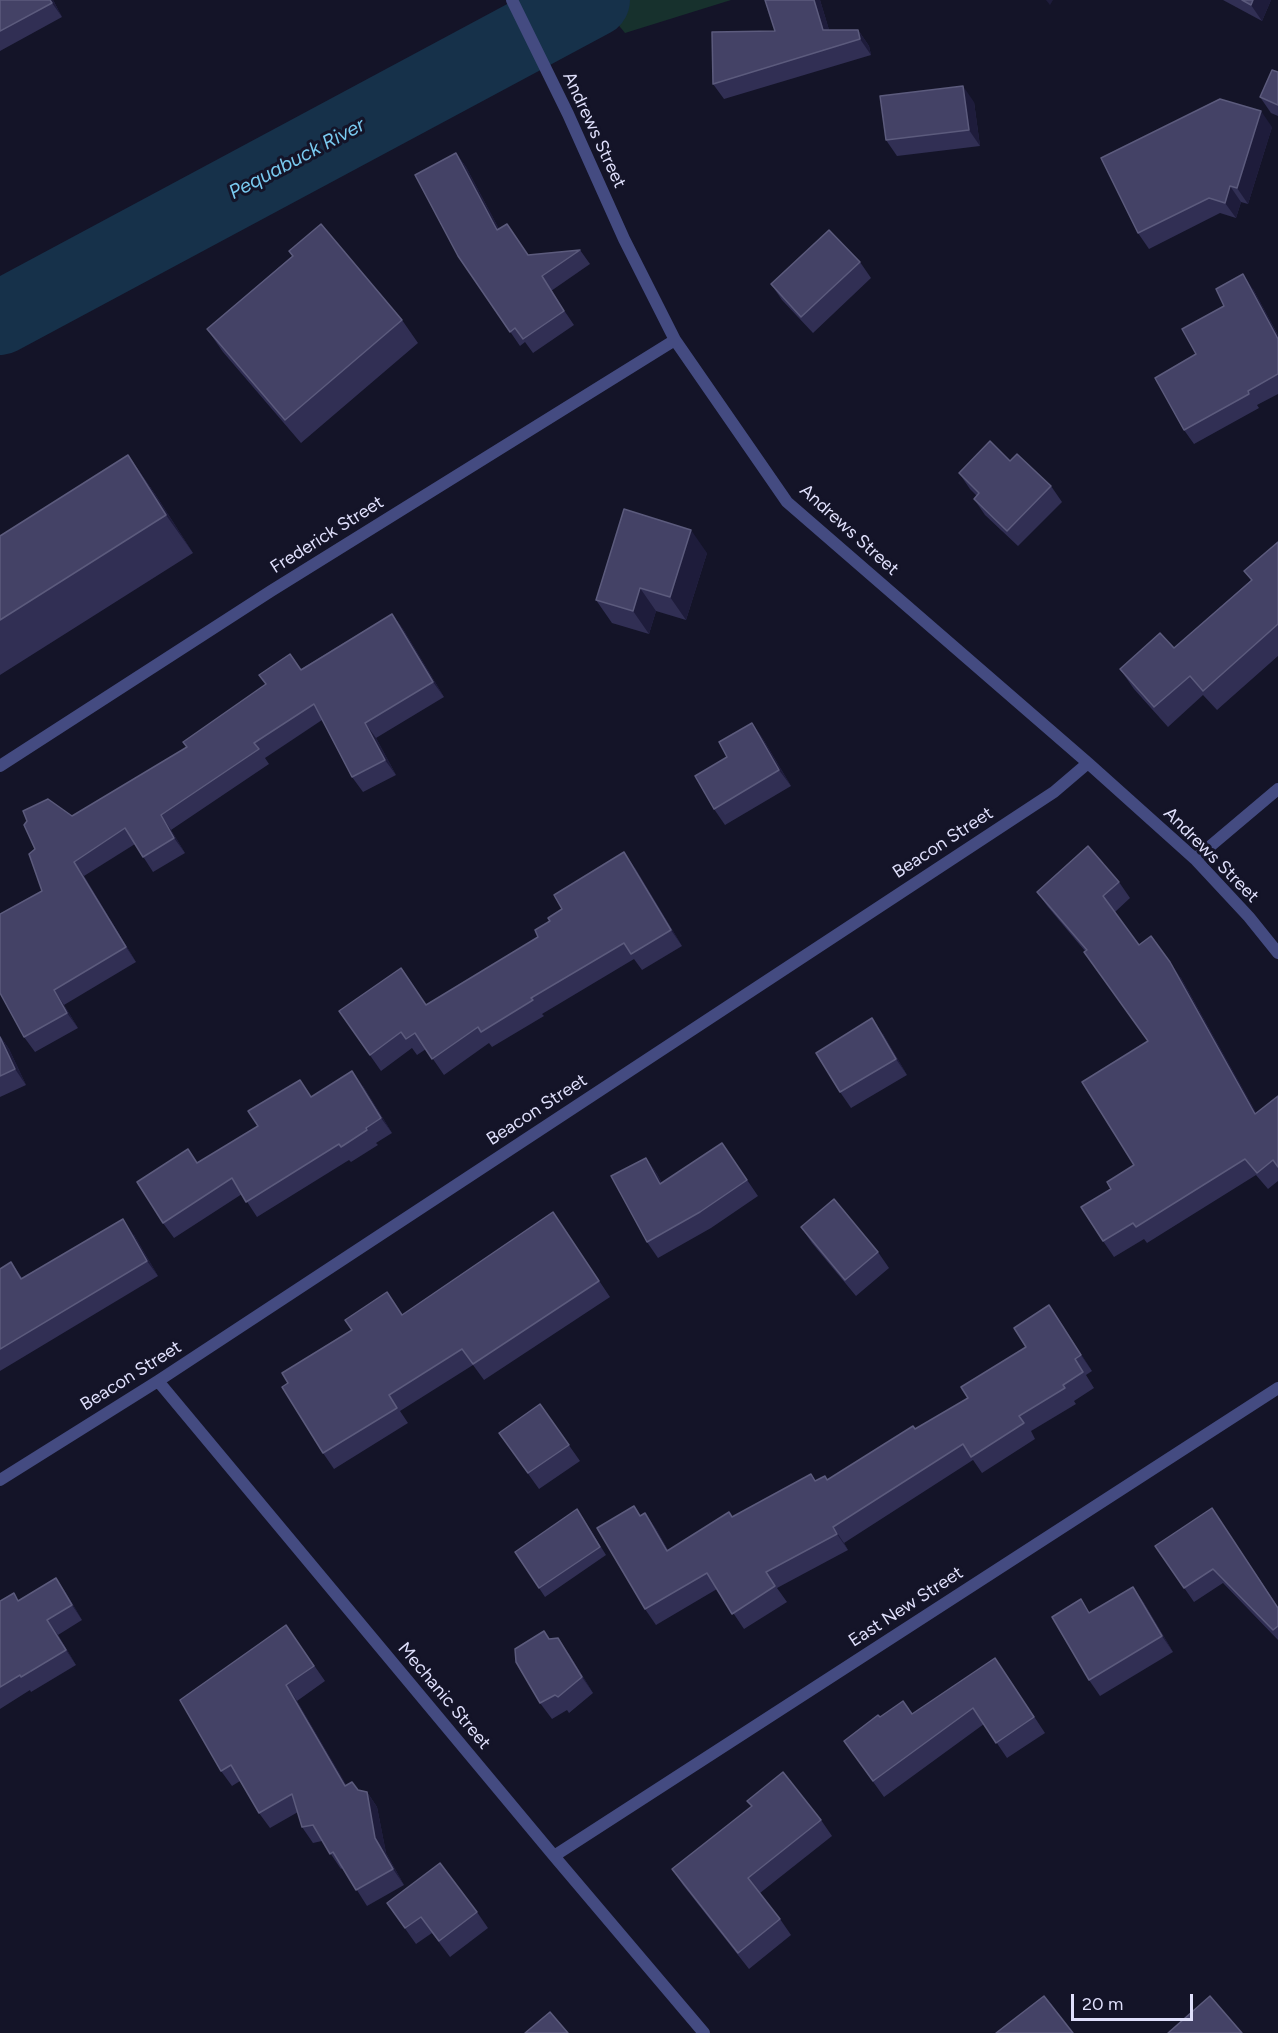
<!DOCTYPE html>
<style>
body{margin:0}
#map{position:relative;width:1278px;height:2033px;overflow:hidden;background:#141428;font-family:Figtree,sans-serif}
canvas{display:block}
.scale{position:absolute;left:1071px;top:1994px;width:122px;height:27px;box-sizing:border-box;border:3px solid #dfdffb;border-top:0;padding-left:8px;font-size:18px;line-height:21px;white-space:nowrap;color:#dfdffb;-webkit-text-stroke:4px #141428;paint-order:stroke}
</style>
<div id="map">
<canvas width="1278" height="2033"></canvas>
<div class="scale">20 m</div>
</div>
<script>
const ctx = document.querySelector('canvas').getContext('2d');
ctx.lineJoin = 'round';
function fill(path, color) { ctx.fillStyle = color; ctx.fill(path, 'evenodd'); }
function trace(path, color, width, dash) { ctx.strokeStyle = color; ctx.lineWidth = width; ctx.lineCap = dash ? 'butt' : 'round'; ctx.setLineDash(dash || []); ctx.stroke(path); }
function label(font, color, halo, rows, align = 'center') {
  ctx.font = font + ' Figtree,sans-serif'; ctx.lineWidth = 6; ctx.setLineDash([]); ctx.textBaseline = 'middle'; ctx.strokeStyle = halo; ctx.fillStyle = color; for (const [text, x, y, turn = 0] of rows) {
    ctx.save(); ctx.translate(x, y); ctx.rotate((+turn || 0) * Math.PI / 180); ctx.textAlign = isNaN(turn) ? turn : align; if (halo) ctx.strokeText(text, 0, 0); ctx.fillText(text, 0, 0); ctx.restore();
  }
}
fill(new Path2D(`
 M598 0H731L625 33Z`), '#17312d');
trace(new Path2D(`
 M0 318 593 0`), '#16314a', 74);
trace(new Path2D(`
 M512 0 568 114 624 239 675 340 787 502 1088 763 1195 859 1249 917 1278 953
 M0 766 271 591 675 340
 M1195 859 1278 789
 M158 1381 554 1856 704 2033
 M0 1480 158 1381 1054 792 1088 763
 M554 1856 1278 1388`), '#444b81', 12);
fill(new Path2D(`
 M0 0H53L62 17 0 51Z
 M820 0 829 30H858L869 46 871 55 724 99 713 84 775 31Z
 M1223 0H1271L1262 21Z
 M1278 72V116L1271 113 1260 97Z
 M974 102 980 146 897 156 886 140Z
 M1272 127 1248 204 1241 202 1236 218 1220 213 1149 249 1138 233Z
 M456 153 466 167 499 229 528 255 580 250 590 264 551 291 574 325 533 353 525 342 520 346 458 256Z
 M289 251 402 320 418 343 301 443 223 352 207 329 292 256Z
 M860 262 871 278 813 333 782 300 771 284Z
 M1253 289 1278 335V394L1257 405 1259 408 1194 444 1184 430 1196 354Z
 M128 455 155 494 193 553 0 675V536Z
 M1010 461 1051 486 1062 502 1018 546 985 515 974 499 977 496 970 489 959 473Z
 M1278 542V656L1217 710 1203 695 1168 727 1134 689 1120 669 1174 648 1251 580 1244 571Z
 M707 553 686 620 656 611 649 634 612 623 596 600Z
 M392 614 403 629 444 697 376 738 396 775 363 792 352 777 322 720 265 758 269 764 171 830 185 853 153 872 135 844 84 876 136 962 64 1005 78 1028 35 1052 24 1037 42 891 35 849 72 816 187 747 301 669Z
 M752 723 763 739 791 786 725 825 714 809 727 757Z
 M635 868 682 946 642 970 634 959 542 1014 544 1016 492 1047 489 1043 444 1075 426 1049 417 1055 412 1048 381 1071 339 1011 426 1005 538 937 550 921Z
 M1119 882 1130 898 1115 912 1139 945 1181 978 1256 1113 1278 1096V1181L1268 1189 1256 1175 1147 1243 1144 1239 1114 1257 1103 1241 1111 1189 1134 1165 1148 1041 1085 951 1048 907 1037 892Z
 M883 1034 907 1075 851 1108 840 1092Z
 M0 1036 9 1049 26 1085 0 1097Z
 M363 1086 392 1133 376 1143 378 1145 351 1162 349 1160 257 1217 242 1194 174 1238 163 1223 188 1149 197 1163 311 1097Z
 M722 1143 758 1196 711 1228 658 1258 647 1242 646 1158 657 1174 662 1183Z
 M553 1212 610 1297 484 1380 473 1365 400 1411 408 1423 334 1469 323 1453 402 1315Z
 M801 1227 878 1252 889 1268 856 1296 812 1243Z
 M134 1235 158 1276 0 1371V1269L11 1262 22 1278Z
 M1049 1305 1092 1371 1086 1375 1094 1388 1074 1401 1076 1404 1031 1431 1035 1439 982 1473 973 1460 844 1543 848 1550 777 1588 787 1602 744 1629 717 1589 656 1625 645 1609 634 1506 641 1516 645 1513 656 1529 668 1550 732 1517 811 1474 816 1481 827 1480 968 1398 1026 1347Z
 M540 1404 580 1461 539 1489 499 1433Z
 M1212 1508 1278 1607V1640L1223 1583 1194 1602 1155 1546Z
 M583 1518 606 1555 545 1597 515 1552Z
 M56 1578 66 1593 82 1620 58 1635 76 1665 31 1692 30 1690 0 1709V1601L19 1600Z
 M1133 1587 1144 1603 1173 1652 1100 1696 1089 1680 1090 1612Z
 M286 1625 325 1681 297 1701 346 1785 358 1790 367 1792 377 1807 386 1853 404 1885 367 1906 343 1868 341 1869 322 1841 313 1843 302 1827 298 1812 270 1828 259 1813 240 1781 232 1786 221 1771Z
 M549 1639 569 1654 593 1693 569 1713 567 1710 552 1719 540 1703Z
 M1006 1674 1045 1733 1007 1758 984 1724 884 1797 844 1741 880 1717 912 1714Z
 M747 1801 821 1820 832 1836 760 1893 780 1919 791 1935 749 1969 683 1885 672 1869 752 1807Z
 M387 1903 477 1912 488 1928 450 1957 432 1933 416 1944Z`), '#312f54');
fill(new Path2D(`
 M50 0H53L62 17 52 3Z
 M814 0H820L834 46 823 30Z
 M1046 0H1053L1050 5Z
 M1253 0H1271L1262 21 1251 5Z
 M858 30 869 46 871 55 860 39Z
 M963 86 974 102 980 146 969 130Z
 M1261 111 1272 127 1248 204 1237 188Z
 M456 153 466 167 507 244 497 230Z
 M1230 186 1241 202 1236 218 1225 203Z
 M1243 274 1253 289 1278 335V339Z
 M128 455 155 494 193 553 166 515Z
 M691 530 707 553 686 620 670 597Z
 M640 588 656 611 649 634 633 611Z
 M392 614 403 629 444 697 433 682Z
 M365 723 376 738 396 775 385 760Z
 M752 723 763 739 791 786 779 770Z
 M161 815 171 830 185 853 174 838Z
 M624 852 635 868 682 946 671 930Z
 M74 862 84 876 136 962 126 947Z
 M1170 962 1181 978 1266 1130 1255 1114Z
 M54 990 64 1005 78 1028 67 1013Z
 M872 1018 883 1034 907 1075 896 1059Z
 M0 1036 9 1049 26 1085 15 1069Z
 M352 1071 363 1086 392 1133 381 1118Z
 M646 1158 657 1174 671 1200 660 1184Z
 M123 1219 134 1235 158 1276 147 1261Z
 M1049 1305 1060 1321 1092 1371 1081 1355Z
 M645 1513 656 1529 678 1567 667 1551Z
 M833 1527 844 1543 848 1550 837 1534Z
 M56 1578 66 1593 82 1620 72 1605Z
 M1133 1587 1144 1603 1173 1652 1162 1636Z
 M47 1620 58 1635 76 1665 66 1650Z
 M558 1638 569 1654 593 1693 582 1677Z
 M286 1685 297 1701 356 1801 345 1786Z
 M367 1792 377 1807 386 1853 404 1885 393 1869 375 1838Z`), '#1e1c3b');
const building = new Path2D(`
 M0 0H50L52 3 0 31Z
 M765 0H814L823 30H858L860 39 713 84 712 32 775 31Z
 M1242 0H1253L1251 5Z
 M1272 70 1278 72V105L1260 97Z
 M963 86 969 130 886 140 880 96Z
 M1220 99 1261 111 1237 188 1230 186 1225 203 1209 198 1138 233 1101 158Z
 M456 153 497 230 507 224 528 255 580 250 542 276 564 311 523 339 515 328 510 332 458 256 415 175Z
 M321 224 402 320 285 420 207 329 293 256 289 251Z
 M829 230 860 262 801 317 771 284Z
 M1243 274 1278 339V374L1248 391 1249 394 1184 430 1155 378 1196 354 1182 329 1224 306 1216 289Z
 M990 441 1010 461 1017 454 1051 486 1007 531 974 499 979 493 959 473Z
 M128 455 166 515 0 620V536Z
 M624 509 691 530 670 597 640 588 633 611 596 600Z
 M1278 542V624L1203 691 1190 676 1154 707 1120 669 1160 633 1174 648 1252 580 1244 571Z
 M392 614 433 682 365 723 385 760 352 777 314 704 254 743 259 749 161 815 174 838 143 857 125 828 74 862 126 947 54 990 67 1013 24 1037 0 993V914L42 891 29 854 35 849 24 825 27 821 23 811 48 799 72 816 187 747 183 742 266 684 259 675 290 654 301 670Z
 M752 723 779 770 714 809 695 776 727 757 719 742Z
 M1088 846 1119 882 1103 896 1139 945 1151 936 1170 962 1255 1114 1278 1096V1167L1273 1160 1257 1173 1245 1159 1136 1227 1133 1223 1103 1241 1081 1207 1111 1189 1107 1182 1134 1165 1082 1082 1148 1041 1084 952 1087 950 1037 892Z
 M624 852 671 930 631 954 624 943 531 998 533 1000 481 1032 478 1027 432 1059 415 1033 406 1039 401 1032 370 1055 339 1011 401 968 426 1005 538 937 535 930 550 921 548 918 562 909 554 895Z
 M872 1018 896 1059 840 1092 816 1053Z
 M0 1037 15 1069 0 1076Z
 M352 1071 381 1118 366 1128 367 1130 341 1147 339 1144 246 1202 232 1178 163 1223 137 1182 188 1149 197 1163 258 1126 248 1111 300 1080 311 1097Z
 M722 1143 747 1180 700 1212 647 1242 611 1176 646 1158 660 1184Z
 M834 1199 878 1252 845 1280 801 1227Z
 M553 1212 599 1281 473 1364 462 1349 389 1395 397 1408 323 1453 282 1387 288 1383 282 1373 352 1330 345 1320 387 1292 402 1315Z
 M123 1219 147 1261 0 1349V1269L11 1262 21 1279Z
 M1049 1305 1081 1355 1075 1359 1083 1372 1063 1385 1065 1388 1019 1416 1024 1423 971 1457 963 1444 833 1527 837 1534 766 1572 775 1586 732 1614 707 1573 645 1609 597 1528 634 1506 640 1516 645 1513 667 1551 729 1512 732 1517 811 1474 815 1481 825 1476 827 1480 913 1426 915 1429 968 1398 961 1387 1026 1347 1014 1328Z
 M540 1404 569 1445 528 1473 499 1433Z
 M1212 1508 1278 1608V1626L1273 1630 1213 1569 1184 1588 1155 1546Z
 M577 1509 600 1547 539 1588 515 1552Z
 M56 1578 72 1605 47 1620 66 1650 21 1677 20 1675 0 1687V1601L14 1593 18 1601Z
 M1133 1587 1162 1636 1089 1680 1052 1617 1081 1599 1089 1613Z
 M286 1625 314 1666 286 1685 345 1786 352 1782 358 1790 367 1792 375 1838 393 1869 356 1890 333 1852 330 1854 313 1825 302 1827 292 1794 259 1813 231 1765 221 1771 180 1700Z
 M544 1631 549 1639 558 1638 582 1677 558 1697 555 1695 540 1703 516 1662 515 1649Z
 M995 1658 1034 1717 996 1743 973 1708 873 1781 844 1741 878 1715 880 1717 903 1701 912 1714Z
 M783 1772 821 1820 748 1878 780 1919 738 1953 672 1869 752 1806 747 1801Z
 M440 1863 477 1912 439 1941 421 1917 405 1928 387 1903Z
 M1044 1996 1073 2033H996Z
 M1210 1996 1242 2033H1168Z
 M550 2012 568 2033H525Z`);
fill(building, '#444266');
trace(building, '#5c5b7d', 1.5);
label('18px', '#dfdffb', '#141428', [
 ["Andrews Street",594,130,65],
 ["Andrews Street",849,530,42],
 ["Frederick Street",327,535,-32],
 ["Beacon Street",943,843,-33],
 ["Andrews Street",1211,855,45],
 ["Beacon Street",537,1110,-33],
 ["Beacon Street",131,1376,-32],
 ["East New Street",906,1607,-33],
 ["Mechanic Street",444,1696,50]
]);
label('italic 20px', '#79c9ef', '#141428', [
 ["Pequabuck River",297,159,-28]
]);
</script>
